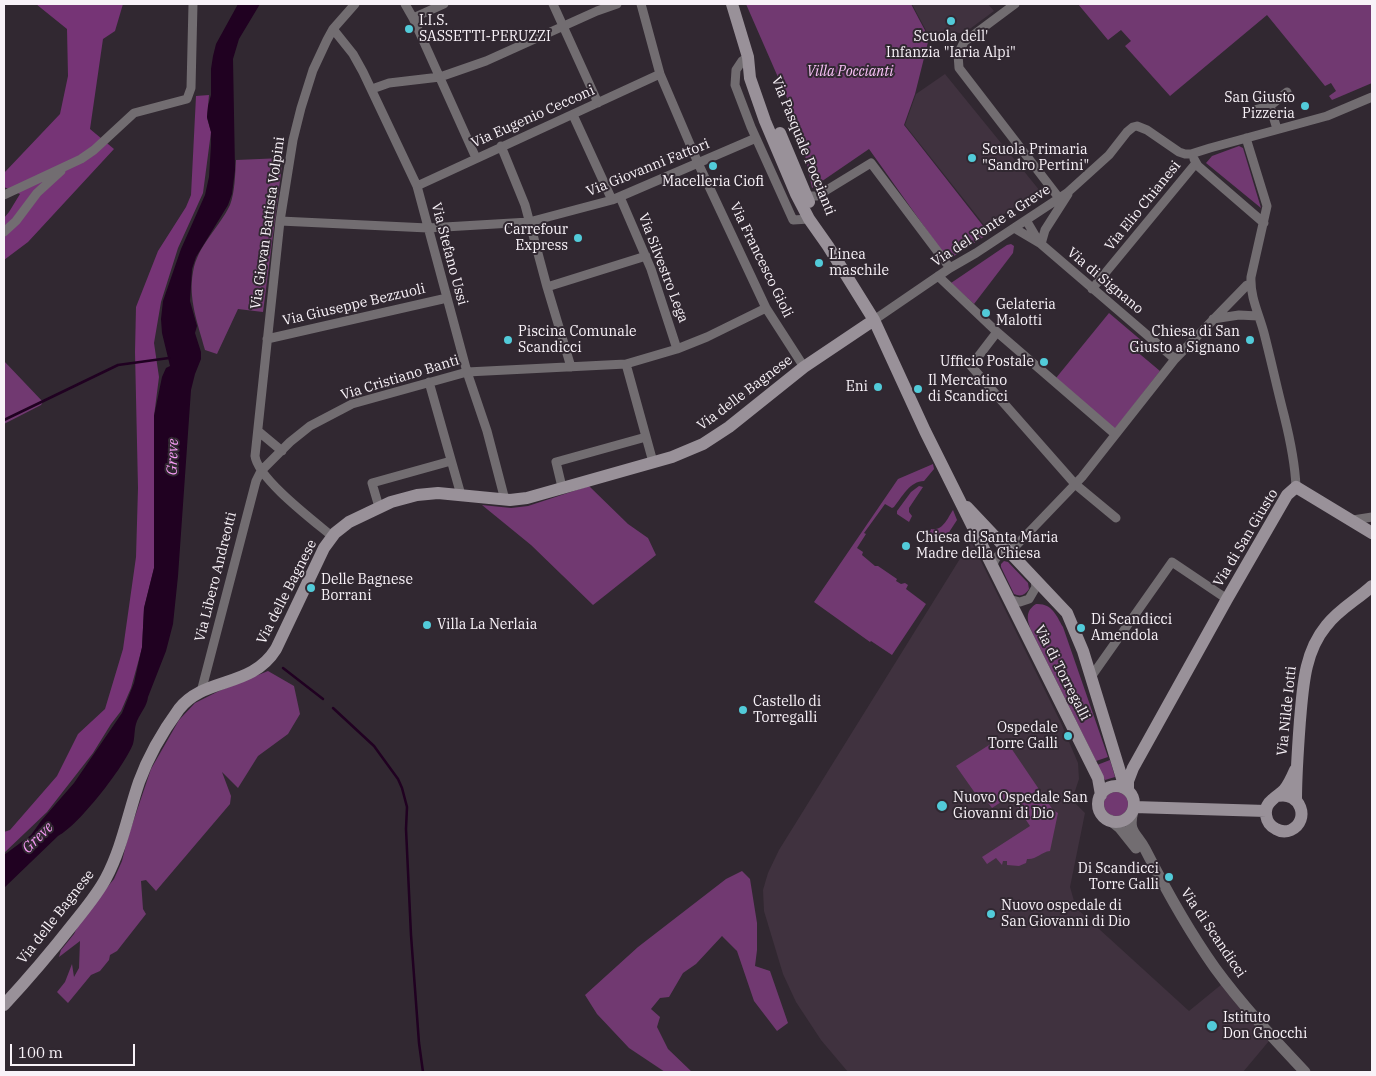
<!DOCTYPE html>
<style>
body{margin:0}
#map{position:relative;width:1376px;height:1076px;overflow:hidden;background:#312831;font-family:"IBM Plex Serif",serif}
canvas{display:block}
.frame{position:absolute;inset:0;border:5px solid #f8f2f8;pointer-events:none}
.scale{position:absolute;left:10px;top:1044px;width:125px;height:22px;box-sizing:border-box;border:2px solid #f8f2f8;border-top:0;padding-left:6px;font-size:15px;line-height:18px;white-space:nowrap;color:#f8f2f8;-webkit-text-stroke:4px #312831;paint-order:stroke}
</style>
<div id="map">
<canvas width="1376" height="1076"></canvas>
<div class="frame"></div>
<div class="scale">100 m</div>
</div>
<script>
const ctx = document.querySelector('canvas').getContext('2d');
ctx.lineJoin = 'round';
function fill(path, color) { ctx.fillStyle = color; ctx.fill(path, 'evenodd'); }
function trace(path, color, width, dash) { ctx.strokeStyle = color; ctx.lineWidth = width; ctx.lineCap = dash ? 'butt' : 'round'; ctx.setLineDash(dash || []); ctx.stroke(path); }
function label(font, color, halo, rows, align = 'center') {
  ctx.font = font + ' "IBM Plex Serif",serif'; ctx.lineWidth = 4; ctx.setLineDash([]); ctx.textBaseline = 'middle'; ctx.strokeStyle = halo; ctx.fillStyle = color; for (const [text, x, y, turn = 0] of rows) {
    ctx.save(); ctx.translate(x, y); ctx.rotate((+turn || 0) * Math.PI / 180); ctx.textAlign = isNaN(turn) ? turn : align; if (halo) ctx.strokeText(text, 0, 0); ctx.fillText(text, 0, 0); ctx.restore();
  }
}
fill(new Path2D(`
 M912 4H988L994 11 963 34 955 32 949 36 943 31 929 36Z
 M945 74 1040 191 985 226 905 125 916 94Z
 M971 541 1061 723 1078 763 1079 779 1075 791 1070 798 1085 813 1070 887 1076 908 1189 1011 1222 984 1269 1041 1243 1072H848L821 1040 796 1002 783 974 764 911 763 890 768 873 779 850Z`), '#40323f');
fill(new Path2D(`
 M746 4H911L929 38 915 94 904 125 984 227 999 218 1005 223 948 260 869 149 812 188 798 123Z
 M1078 4H1372V83L1332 100 1329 96 1336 91 1331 83 1325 86 1267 15 1170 96 1125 46 1131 41 1121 30 1108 40Z
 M1239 146 1243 148 1261 208 1206 163 1212 156Z
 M283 158 263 312 238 309 217 354 205 350C198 324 188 299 193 272 197 246 219 228 230 205 235 192 235 175 236 160Z
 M1011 244 1014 246 1013 253 974 304 951 283 1007 245Z
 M1109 313 1142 341 1135 350 1160 371 1115 429 1056 378Z
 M4 361 43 402 41 405 4 424Z
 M933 464 934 469 924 481C910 481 902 497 894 507L892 508 885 504 864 533 866 534 857 548 863 552 862 555 875 566H878L897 579 896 581 901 584 905 583 908 585 906 589 926 604 892 655 871 641 870 642 814 602 898 479Z
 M589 486 628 524 648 538 656 555 593 605 531 545 482 505 511 508 528 506Z
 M919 486 923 487 909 508V512L912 516 909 522 897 514V511L911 492Z
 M953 510 957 520 944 540 930 532 931 529C943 531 947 519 953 510Z
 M1004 561 1008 562 1028 583 1029 589C1025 595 1021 597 1014 594L1001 567V564Z
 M1036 604C1052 603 1056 615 1063 627L1108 757 1096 761 1031 630C1027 620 1025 611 1036 604Z
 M268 671 294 686 300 714 288 734 258 756 238 788 222 772 231 796 230 804 156 891 146 880 141 881 143 909 146 914 117 951 110 955 109 960 100 971 91 975 68 1003 57 992 65 982 72 964 74 977 79 968 80 941 59 957 61 950 74 934 82 918 114 879 122 861 128 837 151 769 179 720 195 703 219 691Z
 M997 740 1004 741 1009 745 1053 810 1058 813 1050 851C1041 852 1036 860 1027 859L1026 863 1019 866 1007 865V861H1003L1002 865 996 858 987 864 982 857 1030 826 1010 796 992 808 986 800 982 803 956 766Z
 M1110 760 1115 777 1105 780 1097 765Z
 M1104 804a12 12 0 1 1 24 0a12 12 0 1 1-24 0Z
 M742 871 750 879 757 923V950L755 966 770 971 788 1023 777 1031 754 1001 737 951 722 936 696 964 683 973 669 997 660 998 651 1009 660 1017 657 1027 668 1049 692 1072H665L629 1048 597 1014 585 995 638 947 726 879Z`), '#713971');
fill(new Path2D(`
 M36 4H123L115 31 103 39 90 129 114 149 28 242 4 260V218L9 212 20 194 4 187V173L60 114 68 76 67 29Z
 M209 95 207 118 211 132 203 193 178 248 161 302 154 343 159 377 154 416V568L144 608 142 648 131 688 121 711 111 724 93 753 47 812 4 853V832L10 830 57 776 78 734 105 709 123 649 136 557 138 488 135 352 136 307 158 251 186 207 191 195 196 96Z`), '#763476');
fill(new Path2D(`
 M238 4H260L239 39 233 59 235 170 232 194 228 205 196 257 192 269 190 301 197 326 195 333 201 352V359L195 374 191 390 178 576 173 624 166 651 148 697C147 706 141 712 137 721 134 728 135 737 133 744 124 767 79 825 58 836L4 888V855L31 835 41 821 74 783 122 713 134 683 142 647 144 608 154 568V416L162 377 166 368 170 366 162 333 161 319 163 301 181 249 205 195 209 177 211 145V132L207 117 208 106 211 95V69L213 56 216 44Z`), '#200121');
trace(new Path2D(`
 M4 420 118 365 169 358
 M283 668 323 699
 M333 708 374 746 398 779 402 788 407 807 406 829 411 935 419 1043 423 1072`), '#200121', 2.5);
trace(new Path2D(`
 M405 4 413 18 476 158
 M553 4 598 103
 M641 4 660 74 698 163 766 308 804 367
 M1015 4 964 42 958 54 959 68 1059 198
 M413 18 444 4
 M333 29 353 54 363 72 417 186 467 372 487 431 505 500
 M748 57 742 61 736 70 735 85 751 127 793 220 809 219
 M372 89 389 83 440 77 486 61 597 11 617 4
 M1270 106 1287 92
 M1254 110 1270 106 1277 129
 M573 115 612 200
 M1246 138 1267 206 1251 277C1250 297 1259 314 1264 333 1271 360 1277 388 1284 415 1290 439 1295 462 1296 487
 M501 146 525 205 547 287 571 367
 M1194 159 1198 166 1264 223
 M417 186 660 74
 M4 195 81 159 94 150 134 113 187 99 191 88 193 4
 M806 196H817L871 163 950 268
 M620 197 651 269 677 349
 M1026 220 1039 242
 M280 221 428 228 529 222 612 200 756 138
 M1014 228 1041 244 1175 359
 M4 232 16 221 37 193 61 171
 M1041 244 1045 230 1068 194
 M938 276 997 332 1115 434
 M547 287 646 256
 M1092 289 1196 163
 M1213 319 1239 315 1258 316
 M874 320 950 268 976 253 1067 193 1109 155 1127 132 1133 127 1137 126 1147 130 1179 152 1185 154H1191L1210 148 1327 116 1372 97
 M997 332 971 366 1075 484 1116 518
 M267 339 447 298
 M626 364 653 462
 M429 382 461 495
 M258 431 282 451
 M562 487 556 462 646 437
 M379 507 372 483 451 461
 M1353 520 1372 517
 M333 537C314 521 258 479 255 456L280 221 293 140 301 108 313 70 327 40 333 29 355 4
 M993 567C994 557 1000 552 1010 552L1082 477 1175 359 1247 285 1251 284
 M1008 599 1020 602 1029 599 1036 587 1035 580
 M1091 677 1172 562 1227 599
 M201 692 256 481 261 471 290 442 310 426 352 404 467 372 626 364 677 349 707 337 766 308`), '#726d71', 9);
trace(new Path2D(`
 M1133 811C1127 833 1137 833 1145 849 1166 890 1188 930 1215 968 1242 1005 1274 1039 1305 1072
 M1110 820 1120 828 1136 848`), '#726d71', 11);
trace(new Path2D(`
 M732 4 748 57 750 78 765 121 796 194 809 219 828 246 874 320 925 431 1098 778 1101 795
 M780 133 809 202
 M967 507 1067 613 1083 651 1125 788
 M1098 804a18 18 0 1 1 36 0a18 18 0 1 1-36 0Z
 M1128 790V781L1133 768 1227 599 1287 495 1296 487 1372 533
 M1278 796C1300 791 1311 820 1291 830 1286 832 1281 832 1276 829 1265 824 1262 808 1272 800 1276 796 1280 794 1284 790 1289 784 1292 777 1295 770
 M1296 800C1296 773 1298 747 1300 720 1303 687 1304 653 1326 626 1339 609 1357 600 1372 586
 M1134 807 1266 811
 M4 1005C28 979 51 952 73 924 84 910 97 895 106 878 122 848 128 814 139 782 148 757 163 731 179 709 205 676 251 689 276 649L324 548 335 533 349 522 391 502 417 495 438 493 510 500 527 498 672 457 703 444 729 427 804 367 874 320`), '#999199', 12);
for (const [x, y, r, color] of [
 [951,21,5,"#52cbd9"],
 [409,29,5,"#52cbd9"],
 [1305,106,5,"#52cbd9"],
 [972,158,5,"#52cbd9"],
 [713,166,5,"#52cbd9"],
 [578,238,5,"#52cbd9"],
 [819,263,5,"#52cbd9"],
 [986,313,5,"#52cbd9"],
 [508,340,5,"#52cbd9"],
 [1250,340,5,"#52cbd9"],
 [1044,362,5,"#52cbd9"],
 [878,387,5,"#52cbd9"],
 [918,389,5,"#52cbd9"],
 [906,546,5,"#52cbd9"],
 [311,588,5,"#52cbd9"],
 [427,625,5,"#52cbd9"],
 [1081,628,5,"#52cbd9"],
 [743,710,5,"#52cbd9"],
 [1068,736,5,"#52cbd9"],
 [942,806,6,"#52cbd9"],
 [1169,877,5,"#52cbd9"],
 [991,914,5,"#52cbd9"],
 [1212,1026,6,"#52cbd9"]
]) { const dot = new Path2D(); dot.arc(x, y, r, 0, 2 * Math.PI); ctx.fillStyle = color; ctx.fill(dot); trace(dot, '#312831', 2); }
label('14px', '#f8f2f8', '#312831', [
 ["I.I.S.",419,21],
 ["SASSETTI-PERUZZI",419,37],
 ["Scuola dell'",951,37,"center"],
 ["Infanzia \"Iaria Alpi\"",951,53,"center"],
 ["San Giusto",1295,98,"right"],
 ["Pizzeria",1295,114,"right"],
 ["Scuola Primaria",982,150],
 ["\"Sandro Pertini\"",982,166],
 ["Macelleria Ciofi",713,182,"center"],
 ["Carrefour",568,230,"right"],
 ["Express",568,246,"right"],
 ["Linea",829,255],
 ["maschile",829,271],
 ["Gelateria",996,305],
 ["Malotti",996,321],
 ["Piscina Comunale",518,332],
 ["Scandicci",518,348],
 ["Chiesa di San",1240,332,"right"],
 ["Giusto a Signano",1240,348,"right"],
 ["Ufficio Postale",1034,362,"right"],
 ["Il Mercatino",928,381],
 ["di Scandicci",928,397],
 ["Eni",868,387,"right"],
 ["Chiesa di Santa Maria",916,538],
 ["Madre della Chiesa",916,554],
 ["Delle Bagnese",321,580],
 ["Borrani",321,596],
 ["Di Scandicci",1091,620],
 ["Amendola",1091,636],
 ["Villa La Nerlaia",437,625],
 ["Castello di",753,702],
 ["Torregalli",753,718],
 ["Ospedale",1058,728,"right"],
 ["Torre Galli",1058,744,"right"],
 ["Nuovo Ospedale San",953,798],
 ["Giovanni di Dio",953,814],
 ["Di Scandicci",1159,869,"right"],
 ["Torre Galli",1159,885,"right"],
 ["Nuovo ospedale di",1001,906],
 ["San Giovanni di Dio",1001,922],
 ["Istituto",1223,1018],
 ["Don Gnocchi",1223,1034]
], 'left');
label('italic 14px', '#fac2f8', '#312831', [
 ["Villa Poccianti",850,72]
]);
label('14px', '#f8f2f8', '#312831', [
 ["Via Eugenio Cecconi",533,117,-24],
 ["Via Pasquale Poccianti",803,146,68],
 ["Via Giovanni Fattori",648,168,-22],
 ["Via Elio Chianesi",1143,206,-51],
 ["Via Giovan Battista Volpini",268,223,-82],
 ["Via del Ponte a Greve",991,226,-33],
 ["Via Stefano Ussi",449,254,75],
 ["Via Francesco Gioli",761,260,64],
 ["Via Silvestro Lega",663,268,69],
 ["Via di Signano",1105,281,40],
 ["Via Giuseppe Bezzuoli",354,305,-13],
 ["Via Cristiano Banti",400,378,-17],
 ["Via delle Bagnese",745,393,-37],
 ["Via di San Giusto",1246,538,-59],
 ["Via Libero Andreotti",216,577,-76],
 ["Via delle Bagnese",287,592,-63],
 ["Via di Torregalli",1062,673,63],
 ["Via Nilde Iotti",1287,711,-84],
 ["Via delle Bagnese",56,917,-52],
 ["Via di Scandicci",1213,933,56]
]);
label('italic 15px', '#f79bf5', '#312831', [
 ["Greve",173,457,-88],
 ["Greve",38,838,-45]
]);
</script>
